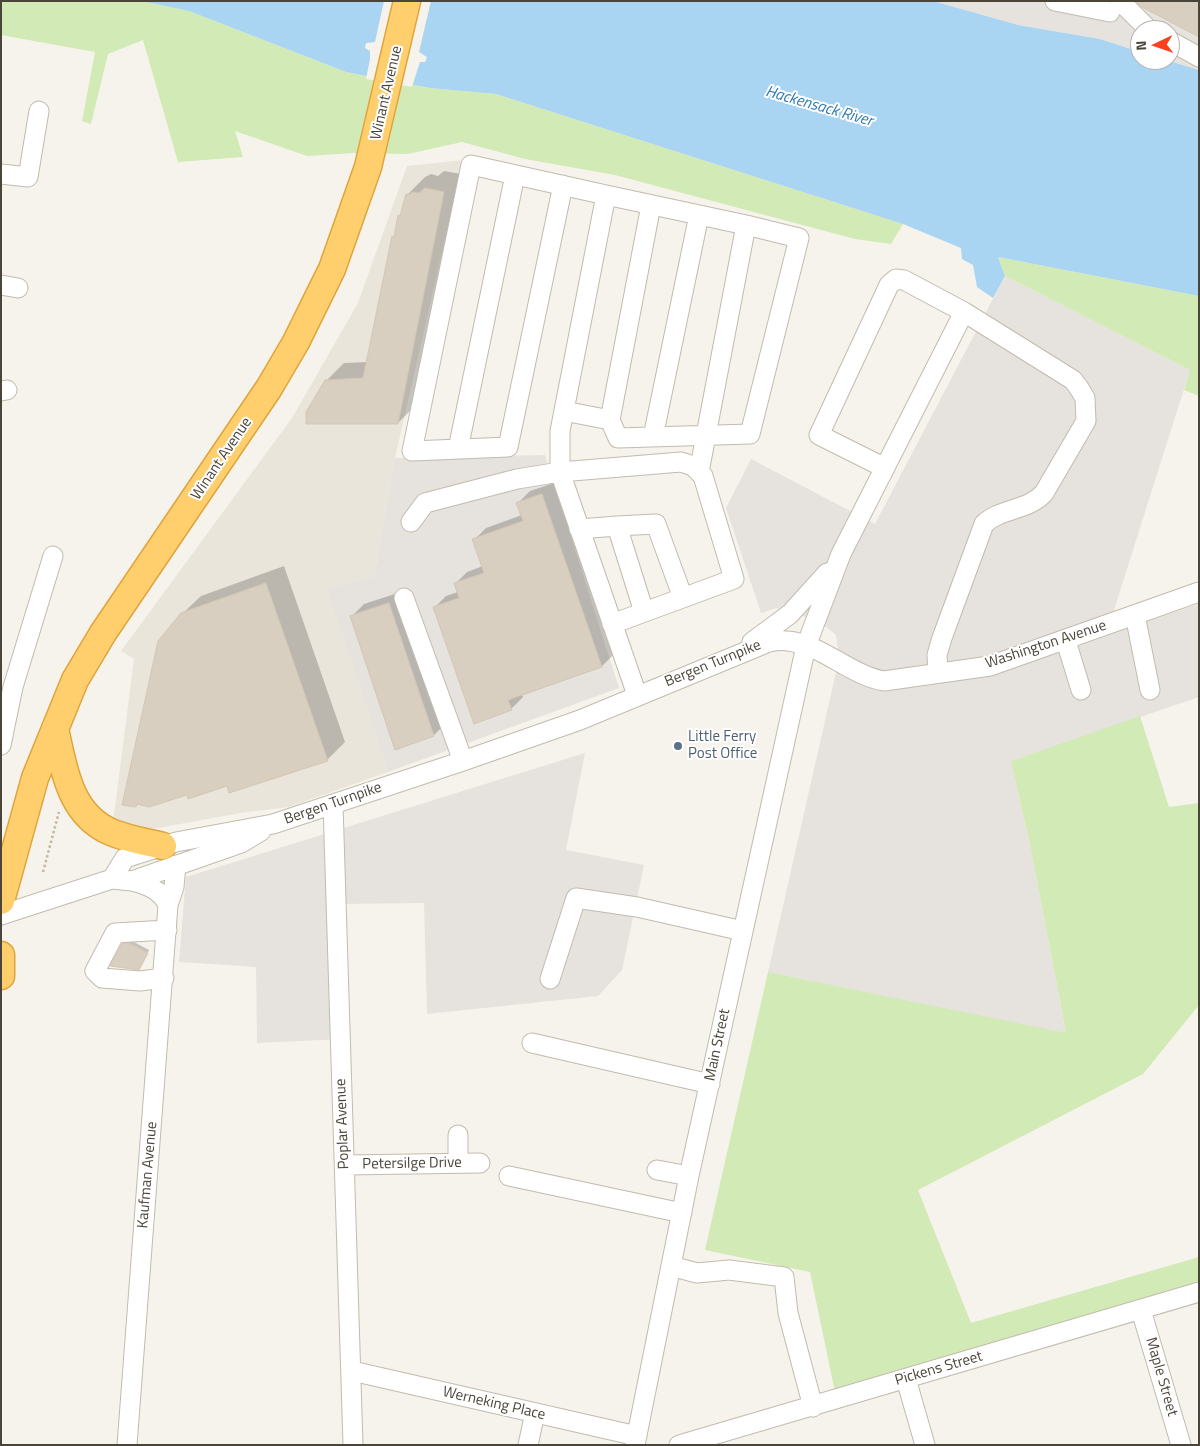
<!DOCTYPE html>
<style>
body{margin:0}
#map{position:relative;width:1200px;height:1446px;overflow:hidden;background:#f6f3ec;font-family:"Titillium Web",sans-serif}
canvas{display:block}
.frame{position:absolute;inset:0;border:2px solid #4b4439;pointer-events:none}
.north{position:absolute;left:1130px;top:20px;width:50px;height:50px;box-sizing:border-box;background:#fff;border:1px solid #b7b4b0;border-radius:50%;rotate:267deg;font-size:14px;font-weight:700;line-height:20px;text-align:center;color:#4b4439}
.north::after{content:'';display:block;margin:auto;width:18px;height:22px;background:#fc3f1d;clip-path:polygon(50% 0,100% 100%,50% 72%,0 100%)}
</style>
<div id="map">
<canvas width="1200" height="1446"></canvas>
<div class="frame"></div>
<div class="north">N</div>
</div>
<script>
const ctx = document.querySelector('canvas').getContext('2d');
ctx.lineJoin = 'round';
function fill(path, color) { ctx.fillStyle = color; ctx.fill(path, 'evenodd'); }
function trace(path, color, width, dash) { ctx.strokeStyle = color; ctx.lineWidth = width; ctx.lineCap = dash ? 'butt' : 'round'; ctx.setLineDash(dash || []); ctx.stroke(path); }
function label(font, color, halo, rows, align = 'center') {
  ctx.font = font + ' "Titillium Web",sans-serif'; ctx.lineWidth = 4; ctx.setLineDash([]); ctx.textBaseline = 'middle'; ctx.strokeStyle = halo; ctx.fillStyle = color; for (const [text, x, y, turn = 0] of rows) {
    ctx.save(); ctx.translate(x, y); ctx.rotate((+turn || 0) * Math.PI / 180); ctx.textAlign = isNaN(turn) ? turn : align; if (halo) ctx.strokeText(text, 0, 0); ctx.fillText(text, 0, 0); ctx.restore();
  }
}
fill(new Path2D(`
 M463 160 395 458 374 576 326 588 388 772 289 807 240 813 148 830 118 828 114 815 134 659 121 651 292 418 358 303 407 166Z`), '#eae5da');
fill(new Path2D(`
 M933 1H1199V70L1166 60H1170V30H1140V52L1100 39 1018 25Z
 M1005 276 1190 370 1114 610 1121 630 1199 604V697L1011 761 1030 845 1066 1034 768 972 839 659 836 635 819 621 776 608 761 613 726 508 751 459 875 524Z
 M545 455 619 688 388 772 326 588 374 576 395 458Z
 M585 753 566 850 644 865 622 970 598 996 427 1014 424 903 340 904 343 1039 257 1043 256 967 179 962 186 877Z`), '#e6e2dd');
fill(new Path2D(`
 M1 1H141L189 11 346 72 430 88 496 94 903 224 891 244 855 239 615 175 525 159 462 142 408 154 353 153 307 156 235 131 243 157 178 162 143 40 108 54 91 124 82 121 95 52 1 35Z
 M998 257 1199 296V396L1184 390 1190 370 1005 276Z
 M1140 716 1169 807 1199 803V1005L1143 1074 918 1190 971 1323 1199 1257V1292L836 1397 810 1272 705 1250 768 972 1066 1033 1030 845 1011 761Z`), '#d2eab5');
fill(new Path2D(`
 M141 1H933L1018 25 1100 39 1140 52V60H1166L1199 70V296L998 257 1005 276 993 298 977 287 973 265 962 259 961 248 903 224 496 94 430 88 346 72 189 11Z`), '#a9d4f2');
fill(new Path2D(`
 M384 1H431L419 52 427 57 425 62H420L412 87 366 79 370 59V51L365 48 366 43 375 42Z`), '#f6f3ec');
fill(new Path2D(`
 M444 171 461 174 416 405 398 423 326 381 344 363 368 362 393 237 396 234 407 195 425 177 431 174 438 176Z
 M554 483 614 654 602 666 522 694 523 697 511 709 434 608 446 596 458 592 455 584 467 572 483 566 474 540 486 528 522 515 518 503 530 491Z
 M284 566 345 742 327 760 139 803 136 806 182 614 201 596Z
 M401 592 446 723 434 735 352 616 364 604Z
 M132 941 149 950 141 966 123 945Z`), '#0003');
const building = new Path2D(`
 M1136 1H1199V37L1142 7Z
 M425 188 444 192 398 424H306V412L325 380 363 378 392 236 394 237 398 215 400 216 406 194H411V192L419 193Z
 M542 494 602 667 508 700 512 710 474 724 433 607 459 598 454 583 484 573 472 539 523 521 516 503Z
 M266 583 328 761 229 793 227 786 188 799 187 795 149 807 137 804 136 807 122 805 158 641 181 613Z
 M389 603 434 736 395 750 350 616Z
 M129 943 148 953 139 970 110 966 122 944Z`);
fill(building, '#d8cfc1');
trace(building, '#d3c7b4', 1);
const minor = new Path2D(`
 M1055 1 1110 12
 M1120 1 1149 30
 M1170 41 1199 57
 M1 174 28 177 39 111
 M563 185 508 447 412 451 471 165 606 195
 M651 205 610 420 618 438 750 434 799 238 746 225
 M1 285 18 288
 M1 391 7 390
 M564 411 610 420
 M653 437 699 215
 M458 449 515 175
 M885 468 819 435 889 285 896 279 904 280 964 312 1073 380 1079 388 1085 398 1086 421 1044 493C1028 511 1000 508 984 524L942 638 937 655 938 673
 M411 522 425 503 517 479 560 472 681 462 693 466 703 476 734 579 612 624
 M579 529 617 526
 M404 598 463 761
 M644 612 617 526 656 524 683 598
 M1135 615 1150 690
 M1066 641 1081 690
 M752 642 790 614 827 573
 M637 695 560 472V431L606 195 746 225 699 472
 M1 745 13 687 53 556
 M333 804 353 1445
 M112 879 125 858 176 842 273 824 463 761 580 720 769 642C775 641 782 640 788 641 823 645 850 675 884 681L990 666 1199 592
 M132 881C148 885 161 890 168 905
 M1 915 112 879 132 881 241 843 261 831
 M164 978 140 981 102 978 95 971 115 933 167 930
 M550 979 576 898 637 907 743 931
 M532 1043 710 1084
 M458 1135V1163
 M345 1165 480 1163
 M657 1170 689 1176
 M509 1176 682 1213
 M671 1266 697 1273 729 1270 784 1277 788 1313 813 1407
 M1141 1310 1181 1445
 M352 1371 637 1436
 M906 1379 925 1445
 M127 1445 168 905 174 887 176 865
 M528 1445 535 1413
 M635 1445 689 1176 806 646 841 554 964 312
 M679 1445 1199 1292`);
const highway = new Path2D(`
 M55 729C64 768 69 814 111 832 127 839 146 842 163 846
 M1 901 35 778 75 680 103 633 269 388 296 342 332 269 368 167 407 1
 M1 955V976`);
trace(minor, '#c2bbae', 21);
trace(highway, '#e0a43c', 29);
trace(new Path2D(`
 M43 872 59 812`), '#c4b79f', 2.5, [2.5, 2.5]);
trace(minor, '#fff', 19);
trace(highway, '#ffcf6e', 26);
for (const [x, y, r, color] of [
 [678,746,5,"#5c6f8a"]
]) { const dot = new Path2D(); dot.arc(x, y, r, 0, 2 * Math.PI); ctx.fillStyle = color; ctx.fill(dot); trace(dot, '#fff', 2); }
label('15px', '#4b4439', '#fff', [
 ["Winant Avenue",387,93,-77],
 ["Winant Avenue",222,459,-56],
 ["Washington Avenue",1046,645,-18],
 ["Bergen Turnpike",713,664,-22],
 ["Bergen Turnpike",333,804,-19],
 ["Main Street",718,1045,-78],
 ["Poplar Avenue",343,1124,-92],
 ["Petersilge Drive",412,1164,-1],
 ["Kaufman Avenue",148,1175,-85],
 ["Pickens Street",939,1369,-16],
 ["Maple Street",1161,1377,74],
 ["Werneking Place",494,1404,13]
]);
label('15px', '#4e5e75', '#fff', [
 ["Little Ferry",688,737],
 ["Post Office",688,754]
], 'left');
label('italic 16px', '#2e7ab2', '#fff', [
 ["Hackensack River",819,107,16]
]);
</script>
